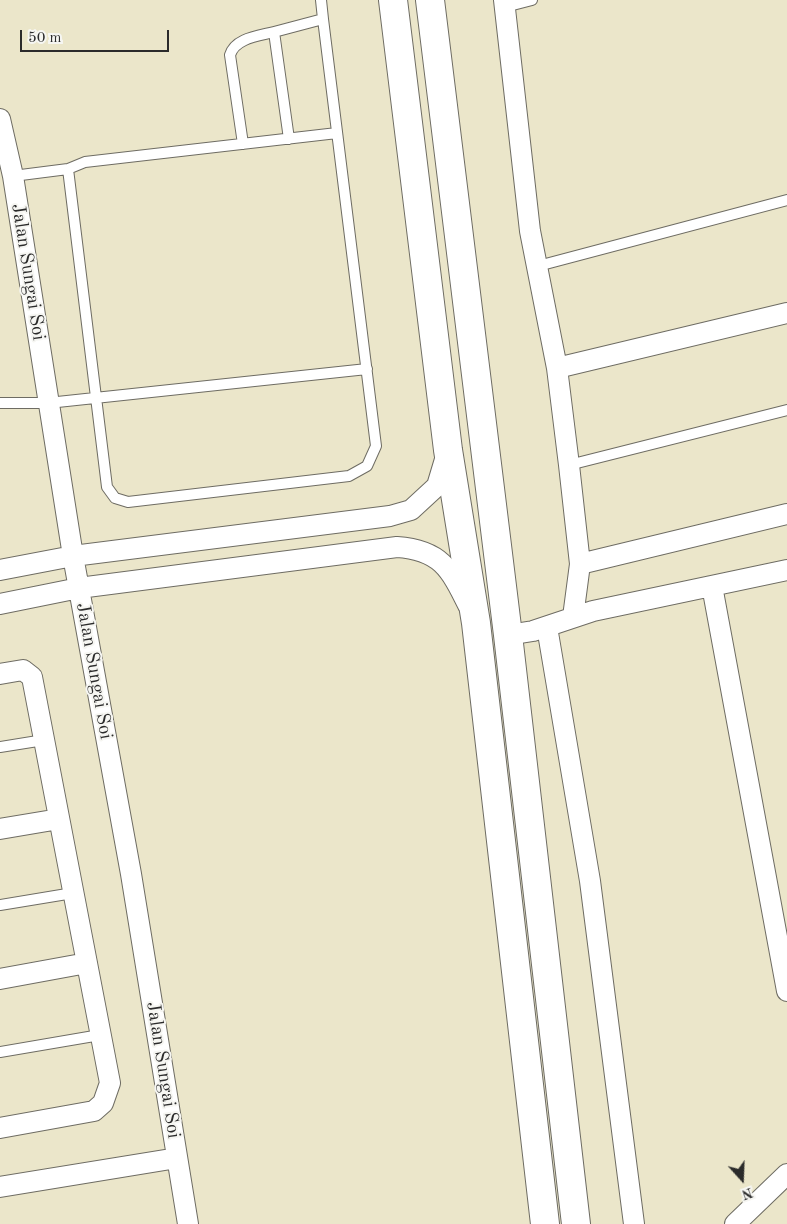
<!DOCTYPE html>
<style>
body{margin:0}
#map{position:relative;width:787px;height:1224px;overflow:hidden;background:#ebe6ca;font-family:"Old Standard TT",serif}
canvas{display:block}
.north{position:absolute;left:717px;top:1154px;width:50px;height:50px;-webkit-text-stroke:4px #f6f6f2;paint-order:stroke;rotate:160deg;font-size:14px;font-weight:700;line-height:20px;text-align:center;color:#2b2b2b}
.north::after{content:'';display:block;margin:auto;width:18px;height:22px;background:#2b2b2b;clip-path:polygon(50% 0,100% 100%,50% 72%,0 100%)}
.scale{position:absolute;left:20px;top:30px;width:149px;height:22px;box-sizing:border-box;border:2px solid #2b2b2b;border-top:0;padding-left:6px;font-size:15px;line-height:18px;white-space:nowrap;color:#2b2b2b;-webkit-text-stroke:4px #f6f6f2;paint-order:stroke}
</style>
<div id="map">
<canvas width="787" height="1224"></canvas>
<div class="north">N</div>
<div class="scale">50 m</div>
</div>
<script>
const ctx = document.querySelector('canvas').getContext('2d');
ctx.lineJoin = 'round';
function trace(path, color, width, dash) { ctx.strokeStyle = color; ctx.lineWidth = width; ctx.lineCap = dash ? 'butt' : 'round'; ctx.setLineDash(dash || []); ctx.stroke(path); }
function label(font, color, halo, rows, align = 'center') {
  ctx.font = font + ' "Old Standard TT",serif'; ctx.lineWidth = 4; ctx.setLineDash([]); ctx.textBaseline = 'middle'; ctx.strokeStyle = halo; ctx.fillStyle = color; for (const [text, x, y, turn = 0] of rows) {
    ctx.save(); ctx.translate(x, y); ctx.rotate((+turn || 0) * Math.PI / 180); ctx.textAlign = isNaN(turn) ? turn : align; if (halo) ctx.strokeText(text, 0, 0); ctx.fillText(text, 0, 0); ctx.restore();
  }
}
const service = new Path2D(`
 M321 0 323 19
 M505 7 532 0
 M243 144 230 55C235 38 259 36 274 32
 M68 169 107 487 115 498 128 502 349 476 367 466 376 446 323 19 274 32 289 139
 M13 176 68 169 85 162 337 133
 M538 266 787 200
 M0 403H48L367 369
 M569 465 787 410
 M0 747 44 740
 M0 905 73 893
 M0 1052 100 1035`);
const minor = new Path2D(`
 M504 0 530 231 557 368 569 465 580 564 573 617
 M0 119 13 176 73 556 131 874 188 1224
 M557 368 787 313
 M580 564 787 514
 M0 570 73 556 390 516 411 510 437 486 446 456
 M712 586 787 991
 M0 604 79 588 397 547C440 550 450 568 468 605
 M547 627 590 881 634 1224
 M508 635 533 631 593 611 787 570
 M0 674 23 670 32 677 110 1083 103 1103 94 1111 0 1128
 M0 829 59 819
 M0 979 87 963
 M0 1187 177 1158
 M735 1224 787 1174`);
const trunk = new Path2D(`
 M393 0 448 450 476 623 545 1224
 M430 0 508 635 576 1224`);
trace(service, '#6e6c63', 12);
trace(minor, '#6e6c63', 22);
trace(trunk, '#6e6c63', 30);
trace(service, '#fff', 10);
trace(minor, '#fff', 20);
trace(trunk, '#fff', 28);
label('19px', '#2b2b2b', '#f6f6f2', [
 ["Jalan Sungai Soi",28,272,81],
 ["Jalan Sungai Soi",94,671,80],
 ["Jalan Sungai Soi",163,1070,81]
]);
</script>
